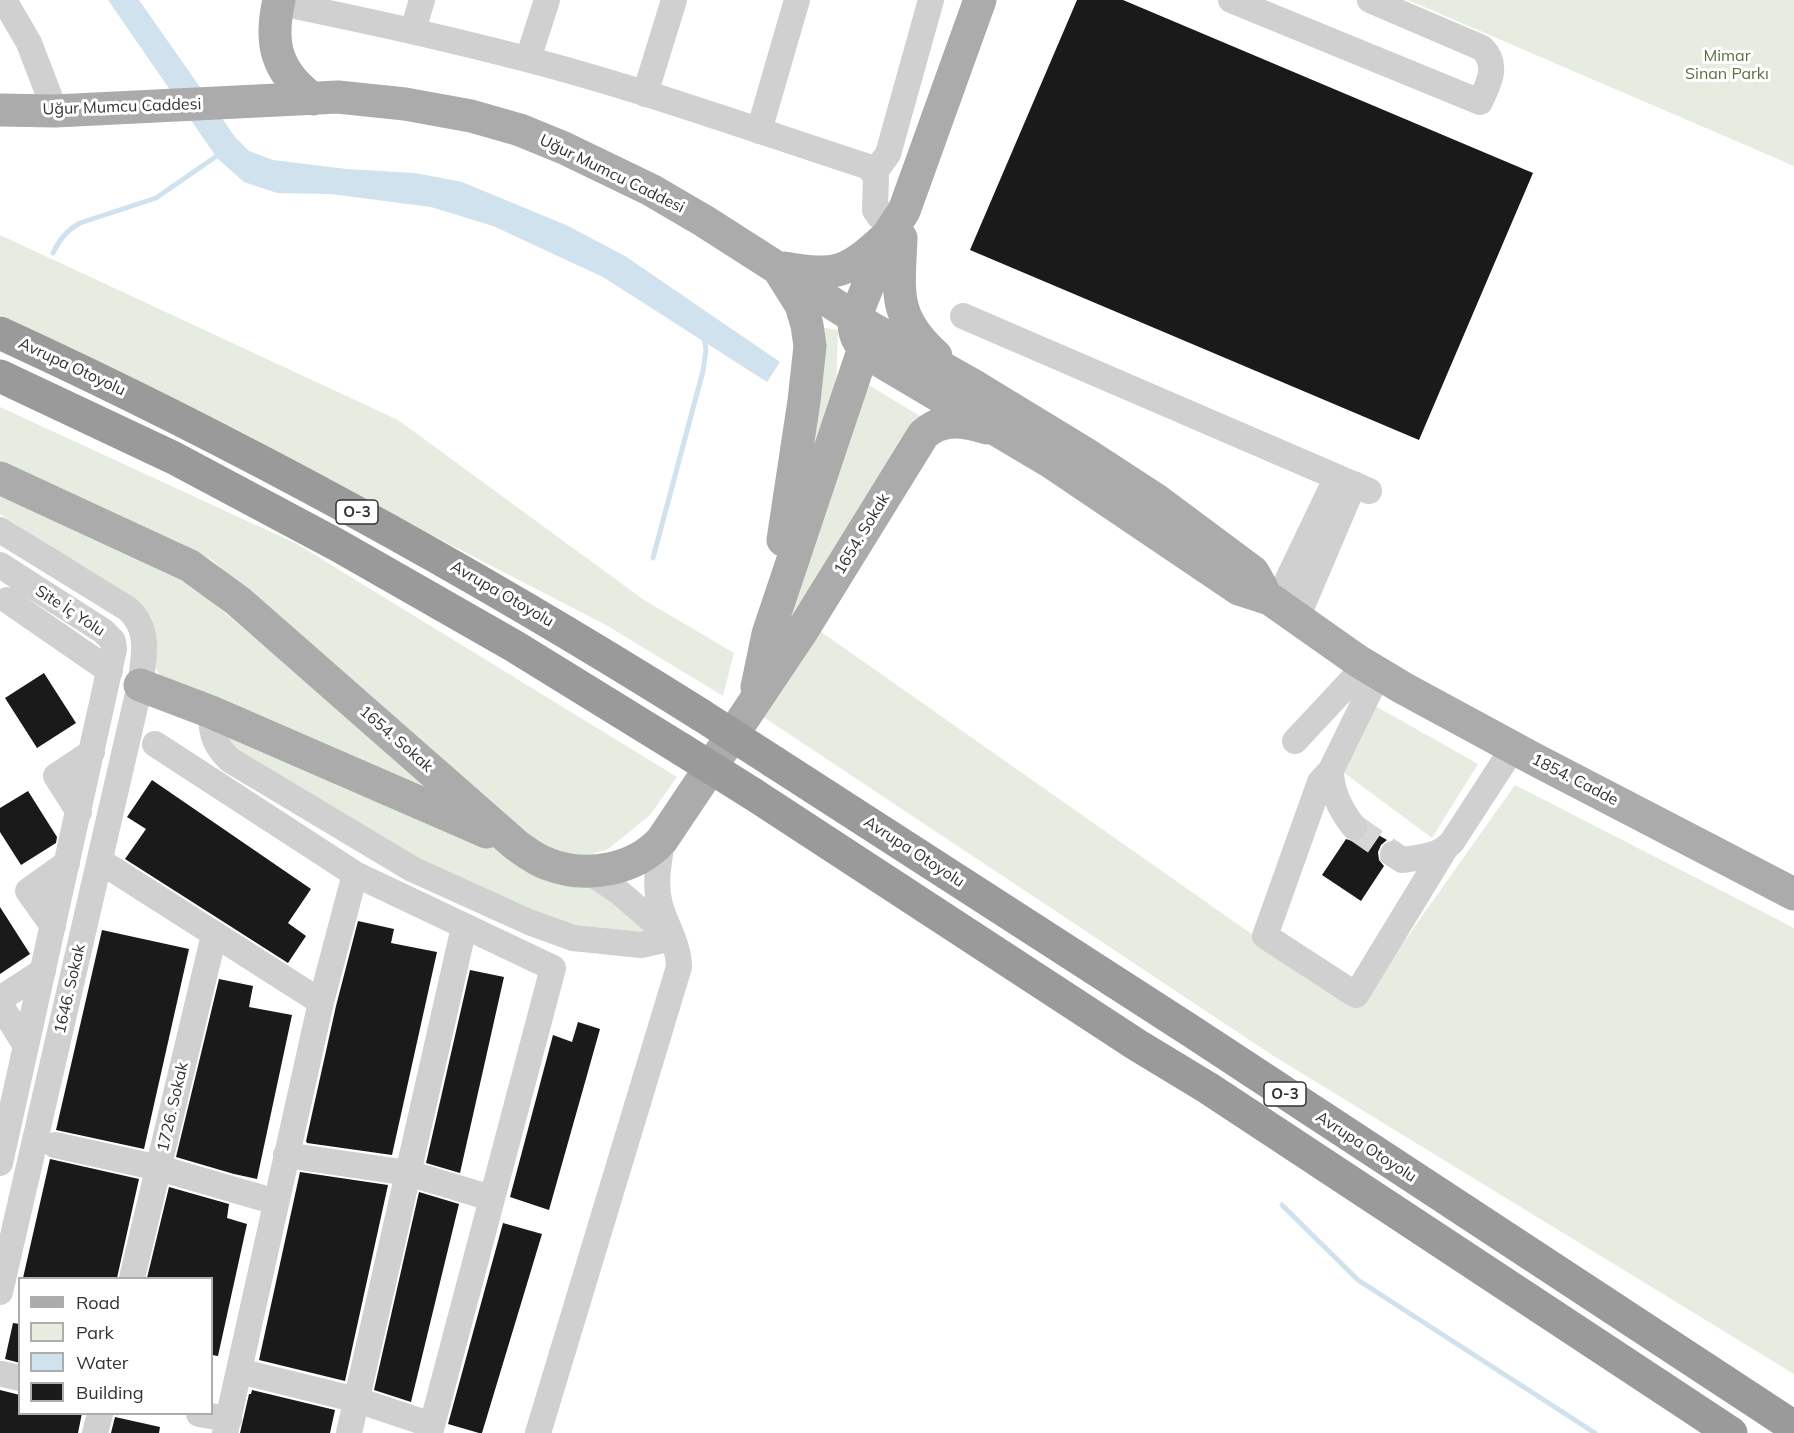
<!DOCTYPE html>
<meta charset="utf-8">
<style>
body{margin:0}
#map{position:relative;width:1794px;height:1433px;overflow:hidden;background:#fff;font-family:Mulish,sans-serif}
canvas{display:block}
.legend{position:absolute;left:18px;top:1277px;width:195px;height:138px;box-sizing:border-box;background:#fff;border:2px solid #adadad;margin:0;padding:8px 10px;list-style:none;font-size:18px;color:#333}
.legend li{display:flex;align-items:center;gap:12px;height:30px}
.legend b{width:30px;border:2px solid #adadad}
</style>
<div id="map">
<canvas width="1794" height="1433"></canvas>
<ul class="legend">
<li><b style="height:8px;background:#ababab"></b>Road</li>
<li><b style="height:16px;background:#e6ecdf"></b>Park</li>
<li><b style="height:16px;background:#cfe2ee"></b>Water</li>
<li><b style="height:16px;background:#1a1a1a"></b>Building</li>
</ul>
</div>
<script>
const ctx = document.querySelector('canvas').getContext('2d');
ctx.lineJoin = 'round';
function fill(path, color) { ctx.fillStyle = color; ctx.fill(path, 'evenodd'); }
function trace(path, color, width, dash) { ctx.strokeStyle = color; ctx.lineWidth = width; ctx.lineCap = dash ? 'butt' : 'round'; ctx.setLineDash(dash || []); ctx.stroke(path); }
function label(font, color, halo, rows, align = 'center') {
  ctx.font = font + ' Mulish,sans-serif'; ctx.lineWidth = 6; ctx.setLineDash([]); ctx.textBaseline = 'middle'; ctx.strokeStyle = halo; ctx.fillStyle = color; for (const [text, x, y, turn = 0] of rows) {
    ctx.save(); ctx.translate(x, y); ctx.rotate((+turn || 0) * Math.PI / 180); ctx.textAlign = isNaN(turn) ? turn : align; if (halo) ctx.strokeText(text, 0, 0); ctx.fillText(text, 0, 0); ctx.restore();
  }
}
fill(new Path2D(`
 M1408 0H1794V166Z
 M0 235 398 420 644 600 734 653 723 696 606 625 422 530 238 430 0 315Z
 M819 327 838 330 836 391 794 513Z
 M864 382 923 418 795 621 785 615Z
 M0 407 297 544 677 777 650 815 608 849 573 860 550 855 212 560 177 542 0 465Z
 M0 496 193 586 432 787 431 791 163 681 156 668 154 657 123 593 0 514Z
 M817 629 1357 1008 1515 785 1794 928V1374L1272 1055 762 716Z
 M1370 703 1478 764 1432 838 1339 769Z
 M211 712 563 868 672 938 529 922 229 759Z`), '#e6ecdf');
fill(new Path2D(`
 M108 0H139L235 137 249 151 273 160 346 169 415 173 462 182 566 225 625 256 780 362 767 382 603 277 493 226 431 207 331 194 277 193 244 182 217 158Z`), '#cfe2ee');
trace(new Path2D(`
 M53 253C60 239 66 231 80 223L156 198 221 153
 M653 558 703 371 706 350 704 336
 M1282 1205 1358 1280 1595 1433`), '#cfe2ee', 5);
fill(new Path2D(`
 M1077 0H1123L1533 173 1419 440 970 250Z
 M44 673 76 723 37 748 5 698Z
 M152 780 311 889 288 923 306 936 288 963 125 859 146 829 127 817Z
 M28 791 57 837 56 843 21 865 0 832V808Z
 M1368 829 1387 840 1381 845 1378 852 1379 860 1384 866 1361 901 1322 875 1346 839 1355 842 1363 839Z
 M0 907 30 954 0 974Z
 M358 921 394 929 391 943 437 952 392 1155 307 1143 306 1141 336 1006Z
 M102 930 189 949 144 1149 56 1130Z
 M470 970 504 977 460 1173 426 1163Z
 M219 979 253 986 249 1007 292 1015 257 1179 234 1174 176 1157Z
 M578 1022 600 1029 549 1210 510 1197 553 1035 572 1042Z
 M50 1159 139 1179 117 1278H23Z
 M300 1172 388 1185 345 1381 259 1360Z
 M169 1187 229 1204 227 1218 247 1224 218 1356 212 1355V1278H147Z
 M419 1192 459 1204 411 1402 374 1390Z
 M503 1223 542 1234 482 1433H479L448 1424Z
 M13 1323 20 1324V1363L5 1359Z
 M0 1390 20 1395V1413H82L78 1433H0Z
 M252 1390 335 1410 330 1433H240L249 1394H251Z
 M115 1417 160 1427 159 1433H111Z`), '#1a1a1a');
trace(new Path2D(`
 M1354 827 1393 854`), '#d6d6d6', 26, [26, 13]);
trace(new Path2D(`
 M4 0 29 43 55 111
 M297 0 295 6C373 22 450 39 526 59 642 89 755 130 869 167L876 177 875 210 879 216 883 217 904 211
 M1231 0 1480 102C1489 83 1499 65 1482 48L1370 0
 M413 30 422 0
 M528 59 547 0
 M645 94 674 0
 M759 131 797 0
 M874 173 888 154 931 0
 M963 316 1369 491
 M0 530 128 609C151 630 144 657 140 685L0 1292
 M0 565 103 631 113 641 114 649 0 1163
 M7 600 110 671
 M1276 604 1337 477
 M1297 618 1354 484
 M211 712C211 733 214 745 230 760L412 869 529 922 573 938 641 945 672 938
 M1295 741 1365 666
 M155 744 355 874 321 1002 225 1433
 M1331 770 1320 782 1265 936 1356 995 1445 849
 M79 812 56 776 92 752
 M1354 827C1341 811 1331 791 1331 770L1378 674
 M1393 854 1402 860C1421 857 1438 857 1452 842L1513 748
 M100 861 321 1002
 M588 871 619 892 670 936
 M355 874 553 968 430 1433
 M53 926 28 891 67 863
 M0 999 43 971
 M0 1004 26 1046
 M55 1145 159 1168 276 1202
 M286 1155 408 1173 491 1198
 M132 1278 214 935
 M239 1371 357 1400 432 1425
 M2 1374 20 1378
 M199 1414 229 1419
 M95 1433 100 1414
 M349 1433 464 927
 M538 1433 679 967C679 945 666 926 660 905 654 883 659 863 662 840`), '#d0d0d0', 26);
trace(new Path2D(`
 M279 0C269 43 276 72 313 99
 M980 0 904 211 888 235 855 318C851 337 863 349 877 359L1051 462 1239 589 1270 599 1358 661 1403 688 1534 759 1794 894
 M0 110 55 111 338 97 405 104 471 116 520 130 564 148 651 190 704 221 871 328 976 387 1086 454 1155 499 1253 572 1262 588
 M901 238C899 292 892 316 936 356
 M784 268C837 277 847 273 886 237
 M781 273 801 305 807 325 810 346 804 401 783 540
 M0 478 190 566 238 601 516 845C526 852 536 860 548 864 586 879 635 870 662 840L802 631 923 435C941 417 964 421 987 428
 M140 685 211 712 487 832
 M757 687 768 634 870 330`), '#ababab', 33);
trace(new Path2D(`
 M0 333C242 444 475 573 701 715
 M0 376 174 458 339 546 514 646 681 749
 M774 762 1191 1031 1794 1427
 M753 794 1137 1045 1208 1088 1731 1433`), '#9a9a9a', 33);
trace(new Path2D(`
 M701 715 774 762
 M681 749 753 794`), '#9a9a9a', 33);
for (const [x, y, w] of [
 [357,512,42],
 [1285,1094,42]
]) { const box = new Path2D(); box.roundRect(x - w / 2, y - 12, w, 24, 4.5); ctx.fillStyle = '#fff'; ctx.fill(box); trace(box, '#333', 1.5); }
label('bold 15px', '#333', null, [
 ["O-3",357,512],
 ["O-3",1285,1094]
]);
label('16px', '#56703f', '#fff', [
 ["Mimar",1727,56],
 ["Sinan Parkı",1727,74]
]);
label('16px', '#333', '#fff', [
 ["Uğur Mumcu Caddesi",122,107,-2],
 ["Uğur Mumcu Caddesi",612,174,26],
 ["Avrupa Otoyolu",72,367,25],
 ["1654. Sokak",862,534,-59],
 ["Avrupa Otoyolu",502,594,30],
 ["Site İç Yolu",70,611,33],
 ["1654. Sokak",396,739,41],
 ["1854. Cadde",1575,780,27],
 ["Avrupa Otoyolu",914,852,33],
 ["1646. Sokak",70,989,-77],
 ["1726. Sokak",173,1107,-77],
 ["Avrupa Otoyolu",1366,1147,33]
]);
</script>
